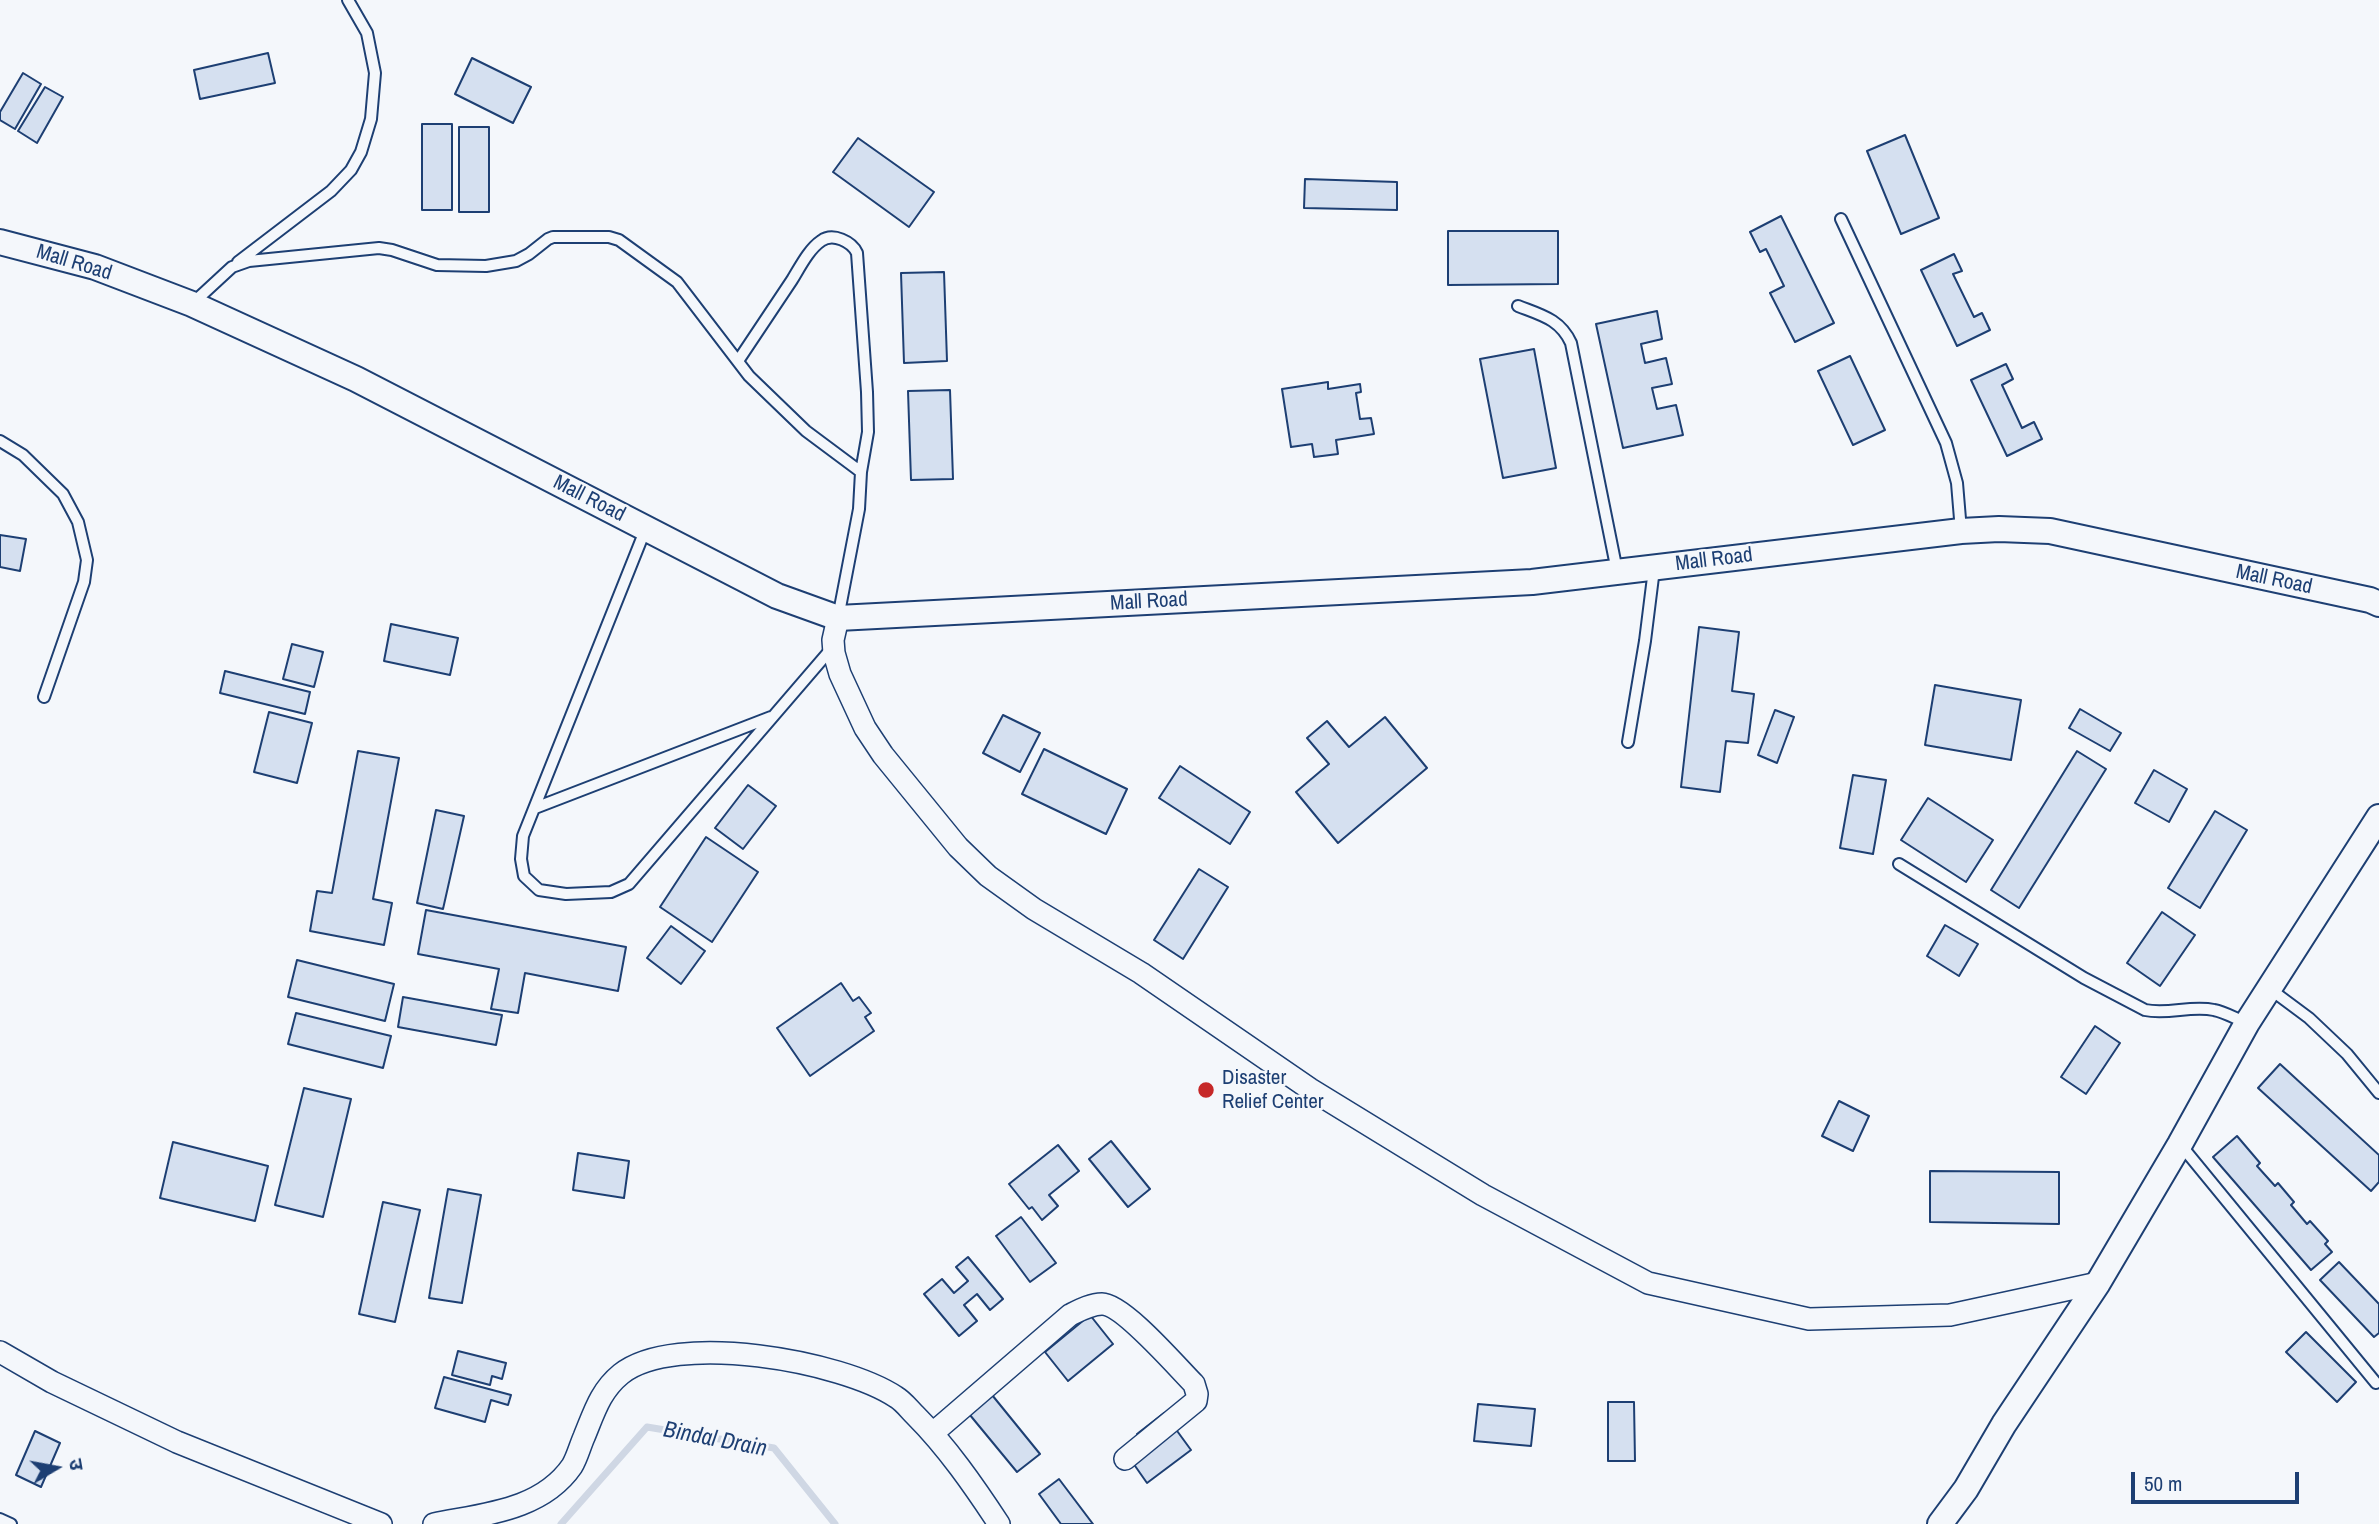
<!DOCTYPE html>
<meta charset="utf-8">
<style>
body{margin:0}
#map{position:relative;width:2379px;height:1524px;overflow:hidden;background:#f4f7fb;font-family:"Archivo Narrow","Noto Sans Devanagari",sans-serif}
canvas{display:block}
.north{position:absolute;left:21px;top:1433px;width:70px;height:70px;-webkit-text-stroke:5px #f4f7fb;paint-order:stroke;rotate:80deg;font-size:19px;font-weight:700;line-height:28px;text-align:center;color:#1d3f73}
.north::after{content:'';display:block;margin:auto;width:24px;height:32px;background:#1d3f73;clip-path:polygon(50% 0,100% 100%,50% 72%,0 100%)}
.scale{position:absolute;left:2131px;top:1472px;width:168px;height:32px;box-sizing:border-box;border:4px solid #1d3f73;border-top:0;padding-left:9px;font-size:21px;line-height:24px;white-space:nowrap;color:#1d3f73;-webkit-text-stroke:5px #f4f7fb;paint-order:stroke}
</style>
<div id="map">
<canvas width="2379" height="1524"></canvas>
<div class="north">उ</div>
<div class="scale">50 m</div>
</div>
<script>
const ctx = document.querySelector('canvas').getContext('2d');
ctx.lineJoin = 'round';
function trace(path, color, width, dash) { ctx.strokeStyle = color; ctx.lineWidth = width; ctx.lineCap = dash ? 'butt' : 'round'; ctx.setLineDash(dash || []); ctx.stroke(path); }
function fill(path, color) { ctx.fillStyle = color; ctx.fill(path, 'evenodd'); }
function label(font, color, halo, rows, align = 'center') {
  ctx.font = font + ' "Archivo Narrow",sans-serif'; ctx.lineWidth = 5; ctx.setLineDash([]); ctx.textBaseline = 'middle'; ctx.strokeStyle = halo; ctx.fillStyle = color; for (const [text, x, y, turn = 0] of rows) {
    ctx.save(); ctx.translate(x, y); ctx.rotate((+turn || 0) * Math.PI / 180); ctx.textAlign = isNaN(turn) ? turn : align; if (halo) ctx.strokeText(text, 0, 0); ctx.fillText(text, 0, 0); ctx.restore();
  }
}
trace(new Path2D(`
 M561 1524 647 1427 774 1448 835 1524`), '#cfd7e4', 7);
const building = new Path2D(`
 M268 53 275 83 200 99 194 70Z
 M472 58 531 87 513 123 455 94Z
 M23 73 41 84 15 129 0 120V112Z
 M45 87 63 97 37 143 18 131Z
 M422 124H452V210H422Z
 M459 127H489V212H459Z
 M1905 135 1939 218 1901 234 1867 151Z
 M858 138 934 192 909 227 833 172Z
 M1305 179 1397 182V210L1304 208Z
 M1781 216 1834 323 1795 342 1770 293 1784 286 1766 249 1760 252 1750 232Z
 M1448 231H1558V284L1448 285Z
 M1954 254 1962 271 1953 274 1974 317 1982 313 1990 330 1957 346 1921 270Z
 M944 272 947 361 904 363 901 273Z
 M1657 311 1662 339 1641 344 1645 363 1666 358 1672 384 1652 388 1657 409 1676 405 1683 435 1623 448 1596 324Z
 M1534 349 1556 468 1503 478 1480 359Z
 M1850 356 1885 430 1853 445 1818 371Z
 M2006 364 2013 379 2002 385 2022 428 2034 422 2042 439 2007 456 1971 380Z
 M1328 382V389L1360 384 1361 392 1356 393 1360 419 1371 418 1374 434 1336 440 1338 454 1314 457 1312 444 1291 447 1282 389Z
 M950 390 953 479 911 480 908 391Z
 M0 535 26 539 20 571 0 567Z
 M391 624 458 638 450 675 384 661Z
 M1699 627 1739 632 1732 691 1754 694 1748 743 1726 741 1720 792 1681 787Z
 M292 644 323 652 314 687 283 679Z
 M225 671 310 692 305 714 220 693Z
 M1935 685 2021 700 2011 760 1925 745Z
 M2080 709 2121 733 2110 751 2069 728Z
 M1775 710 1794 717 1777 763 1758 755Z
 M269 712 312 723 297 783 254 772Z
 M1003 715 1040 733 1020 772 983 753Z
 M1385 717 1427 768 1338 843 1296 792 1329 764 1307 738 1327 721 1349 747Z
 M1044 749 1127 789 1106 834 1022 794Z
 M358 751 399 758 373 899 392 903 384 945 310 931 317 891 332 893Z
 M2077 751 2106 769 2019 908 1991 890Z
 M1180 766 1250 812 1230 844 1159 798Z
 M2154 770 2187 789 2169 822 2135 803Z
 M1853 775 1886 780 1873 854 1840 848Z
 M748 785 776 806 743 849 715 828Z
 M1928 798 1993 840 1966 882 1901 840Z
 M436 810 464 816 443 909 417 903Z
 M2215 811 2247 830 2200 908 2168 888Z
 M706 837 758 872 712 942 660 907Z
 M1199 869 1228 887 1183 959 1154 940Z
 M426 910 626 947 618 991 525 973 518 1013 491 1009 499 969 418 954Z
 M2162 912 2195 935 2160 986 2127 963Z
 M1945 925 1978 944 1959 976 1927 956Z
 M671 926 705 951 681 984 647 958Z
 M297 960 394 984 385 1021 288 997Z
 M841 983 853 1001 859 997 871 1013 865 1017 874 1031 810 1076 777 1028Z
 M403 997 502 1015 496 1045 398 1027Z
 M296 1013 391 1036 383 1068 288 1044Z
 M2095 1026 2120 1043 2086 1094 2061 1077Z
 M2280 1064 2379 1155V1182L2371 1191 2258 1088Z
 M304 1088 351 1099 323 1217 275 1205Z
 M1839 1101 1869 1116 1853 1151 1822 1136Z
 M2237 1136 2260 1163 2257 1166 2275 1186 2278 1183 2294 1202 2291 1205 2307 1224 2310 1221 2328 1241 2325 1244 2332 1252 2311 1270 2213 1157Z
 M1111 1141 1150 1189 1128 1207 1089 1159Z
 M173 1142 268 1166 255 1221 160 1198Z
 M1058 1145 1079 1171 1049 1195 1058 1206 1042 1220 1032 1207 1029 1209 1009 1184Z
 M578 1153 629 1161 624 1198 573 1190Z
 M1930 1171 2059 1172V1224L1930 1222Z
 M448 1189 481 1195 462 1303 429 1298Z
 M383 1202 420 1210 395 1322 359 1314Z
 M1021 1217 1056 1263 1030 1282 996 1236Z
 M968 1257 1003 1299 990 1310 977 1294 964 1305 977 1321 959 1336 924 1294 942 1279 954 1293 968 1281 956 1267Z
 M2339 1262 2379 1304V1333L2374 1337 2320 1280Z
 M1090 1315 1113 1344 1068 1381 1045 1352Z
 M2306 1332 2356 1382 2337 1402 2286 1352Z
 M458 1351 506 1363 502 1379 492 1376 490 1385 452 1375Z
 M444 1377 511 1395 508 1405 491 1400 485 1422 435 1408Z
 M988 1390 1040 1454 1017 1472 965 1409Z
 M1608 1402H1634L1635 1461H1608Z
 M1478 1404 1535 1409 1531 1446 1474 1441Z
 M1164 1413 1191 1450 1147 1483 1133 1463 1149 1451 1137 1434Z
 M35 1431 60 1443 41 1487 16 1475Z
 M1059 1479 1093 1524H1061L1039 1494Z`);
fill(building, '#d5e0f0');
trace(building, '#1d3f73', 2);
const service = new Path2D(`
 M1841 219 1946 443 1957 483 1961 531
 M238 262 331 191 351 170 361 152 371 119 375 73 367 33 348 0
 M193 303 232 267 249 261 379 248 392 250 437 265 486 266 516 261 529 254 548 239 553 237H609L619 240 677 282 749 376 806 431 861 472
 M1518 306C1541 315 1560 319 1571 343L1617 571
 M738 361C756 334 774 307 792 280 800 267 809 249 821 241 833 232 852 242 857 253L867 392 868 432 861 472 859 509 838 618
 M0 441 23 455 63 494 78 522 87 560 84 582 44 697
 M646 528 523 836 521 859 524 876 539 890 566 894 611 892 629 884 832 648
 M1628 742 1645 641 1654 569
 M535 808 771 717
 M1899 864 2084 978 2145 1010C2168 1015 2191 1005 2214 1010 2225 1012 2236 1019 2247 1023
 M2270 989 2309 1018 2347 1054 2379 1093
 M2180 1144 2376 1383
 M0 1519 11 1524`);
const minor = new Path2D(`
 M838 618 833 640 834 653 840 674 865 728 883 755 958 847 988 876 1034 909 1141 973 1310 1089 1483 1195 1648 1283 1809 1319 1950 1315 2098 1283
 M0 1352 52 1382 177 1442 381 1524
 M933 1433 1070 1315C1080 1310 1091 1304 1102 1304 1123 1304 1177 1367 1194 1384L1197 1394 1196 1401 1125 1459
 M434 1524C483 1514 541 1511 572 1466 577 1458 580 1446 584 1437 594 1413 600 1391 621 1374 675 1331 842 1361 896 1397 903 1401 909 1409 915 1415 947 1447 974 1486 999 1524`);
const tertiary = new Path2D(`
 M0 242 95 267 192 304 356 379 777 596 838 618 1532 582 1961 531 1999 529 2050 531 2370 600 2379 604
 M1940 1524 1966 1489 2004 1424 2098 1283 2180 1144 2247 1023 2379 817`);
trace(service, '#1d3f73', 14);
trace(minor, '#1d3f73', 24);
trace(tertiary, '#1d3f73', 28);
trace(service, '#f4f7fb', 10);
trace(minor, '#f4f7fb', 21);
trace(tertiary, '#f4f7fb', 24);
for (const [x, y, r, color] of [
 [1206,1090,9,"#c62828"]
]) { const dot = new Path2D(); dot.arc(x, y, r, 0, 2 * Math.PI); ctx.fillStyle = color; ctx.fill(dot); trace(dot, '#f4f7fb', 2.5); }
label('21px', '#1d3f73', '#f4f7fb', [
 ["Mall Road",74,263,17],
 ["Mall Road",589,499,27],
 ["Mall Road",1714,560,-7],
 ["Mall Road",2274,580,12],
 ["Mall Road",1149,602,-3]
]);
label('21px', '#1d3f73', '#f4f7fb', [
 ["Disaster",1222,1078],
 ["Relief Center",1222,1102]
], 'left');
label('italic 23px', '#1d3f73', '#f4f7fb', [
 ["Bindal Drain",715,1440,11]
]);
</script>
